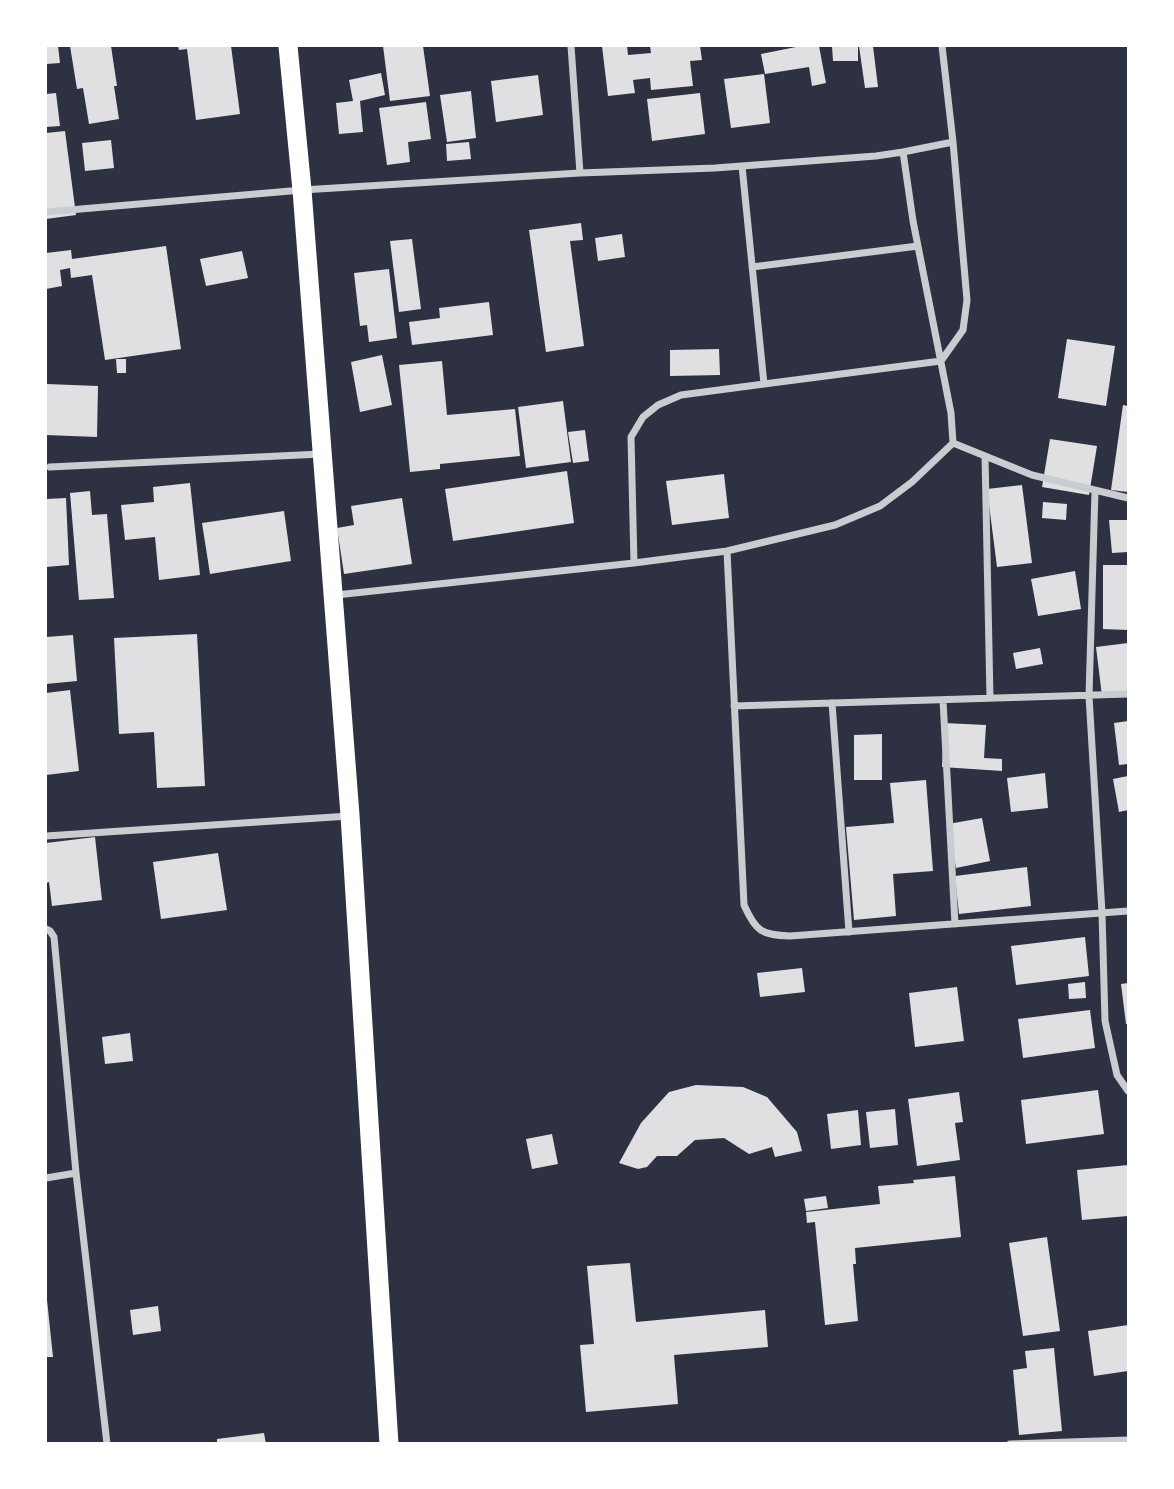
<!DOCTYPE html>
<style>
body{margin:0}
#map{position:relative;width:1174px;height:1489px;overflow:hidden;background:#2d3142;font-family:Arial,sans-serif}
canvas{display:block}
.frame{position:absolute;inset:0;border:47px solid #fff;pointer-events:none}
</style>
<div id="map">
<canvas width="1174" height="1489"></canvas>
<div class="frame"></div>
</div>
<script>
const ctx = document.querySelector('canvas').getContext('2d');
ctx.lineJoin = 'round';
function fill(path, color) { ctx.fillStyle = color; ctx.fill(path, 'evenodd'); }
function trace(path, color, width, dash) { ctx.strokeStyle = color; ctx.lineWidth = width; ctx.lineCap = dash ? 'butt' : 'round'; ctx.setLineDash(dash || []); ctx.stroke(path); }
fill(new Path2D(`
 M46 46H58L60 63 46 64Z
 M70 46H111L117 86H114L119 119 89 124 83 88 77 89Z
 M178 46H231L240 114 196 120 187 49 179 50Z
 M383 46H423L430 96 390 101Z
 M602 46H627L628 55 651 53 650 46H700L702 60 690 61 693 86 651 90 650 78 633 80 635 93 608 96Z
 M801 46H819L826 83 812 86 809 67 765 74 761 54Z
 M832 46H858V61H833Z
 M859 46H873L878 87 865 88Z
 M381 73 385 95 360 101 363 132 339 134 336 103 353 101 349 80Z
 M764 74 770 123 731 128 724 79Z
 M538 75 543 115 496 122 491 81Z
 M471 91 476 138 447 142 440 95Z
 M56 93 60 126 46 127V94Z
 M700 93 705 134 652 141 647 99Z
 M426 102 431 139 408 142 410 162 387 165 379 108Z
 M65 131 76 215 46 219V133Z
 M111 140 114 168 85 171 82 143Z
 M469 142 471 159 447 161 446 144Z
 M581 223 583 240 570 241 584 346 546 352 529 230Z
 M622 234 625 257 598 261 595 238Z
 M412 239 421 309 399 312 390 241Z
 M166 246 181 349 105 360 92 275 71 278 70 268 60 270 62 286 46 289V253L71 250 72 259Z
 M242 251 248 278 206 286 200 259Z
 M389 269 397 338 369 342 367 325 360 326 354 273Z
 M489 302 493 335 412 345 409 322 440 318 439 308Z
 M1067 339 1115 346 1106 406 1058 398Z
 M719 349 720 375 670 376V350Z
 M382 355 392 405 360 412 351 362Z
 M116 359H126V373H117Z
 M442 361 447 415 515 409 520 456 440 464V469L410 472 399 365Z
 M46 384 98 386 97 437 46 435Z
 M563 401 571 462 526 468 518 407Z
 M1123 405 1128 406V492L1111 490Z
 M585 430 589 461 573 463 568 432Z
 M1050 439 1097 446 1089 495 1042 487Z
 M567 471 574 523 453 541 445 489Z
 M724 474 729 518 672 525 666 481Z
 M190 483 200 575 159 580 155 537 125 540 121 505 154 502 153 487Z
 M1022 485 1032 563 997 567 987 489Z
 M90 491 92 515 107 514 114 598 79 600 70 493Z
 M66 498 69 565 46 567V499Z
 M402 498 412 564 344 574 337 528 354 525 351 506Z
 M1043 502 1067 504 1066 520 1042 518Z
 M284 511 291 561 210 574 202 523Z
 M1109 520H1128V552L1112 553Z
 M1103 565H1128V630L1103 629Z
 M1075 571 1081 609 1038 616 1031 579Z
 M197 634 205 786 157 788 154 732 119 734 114 638Z
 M73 635 77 681 46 684V637Z
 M1128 643V693L1102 696 1096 647Z
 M1040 648 1043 664 1016 669 1013 653Z
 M70 690 79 771 46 775V693Z
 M1128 721V764L1119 765 1114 723Z
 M944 723 986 725 984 758 1002 759V771L942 767Z
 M882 734V780H854V735Z
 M1045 773 1048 808 1011 812 1007 778Z
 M1128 776V810L1119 812 1113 779Z
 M926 780 933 871 893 874 896 916 854 920 846 827 894 823 890 783Z
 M982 818 990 861 956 868 948 824Z
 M95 837 102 900 52 906 49 882 46 883V843Z
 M218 853 227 910 161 919 153 862Z
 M1027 867 1031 906 959 914 955 876Z
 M1085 937 1089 976 1016 985 1011 946Z
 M802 968 805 992 760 997 757 973Z
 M1085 982 1086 998 1069 999 1068 984Z
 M1128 983V1024H1126L1121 984Z
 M957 987 964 1041 915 1047 909 993Z
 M1090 1010 1095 1048 1023 1058 1018 1019Z
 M130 1033 133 1061 105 1064 102 1037Z
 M696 1085 743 1087 767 1097 797 1132 802 1151 775 1157 772 1147 749 1154 724 1138 695 1140 677 1156H657L647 1167 638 1169 619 1163 641 1123 669 1092Z
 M1098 1090 1104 1134 1026 1144 1021 1100Z
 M959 1092 963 1122 955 1123 960 1160 917 1166 908 1099Z
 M895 1109 898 1145 870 1148 866 1112Z
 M858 1110 861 1145 831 1149 827 1114Z
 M552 1134 558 1164 532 1169 526 1139Z
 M1128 1165V1216L1082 1220 1077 1170Z
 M955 1176 961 1237 855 1248 856 1264H853L858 1321 825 1325 815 1222 807 1223 806 1212 880 1204 878 1186 914 1183 913 1180Z
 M826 1196 828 1208 806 1211 804 1199Z
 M1047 1237 1060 1331 1023 1336 1009 1243Z
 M630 1263 636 1322 765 1310 768 1347 674 1355 678 1404 586 1412 580 1345 594 1344 587 1266Z
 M46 1300H47L53 1357H46Z
 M158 1306 161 1331 133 1335 130 1310Z
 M1128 1325V1371L1094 1376 1088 1331Z
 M1054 1348 1062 1431 1019 1435 1013 1370 1027 1368 1025 1351Z
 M264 1433 266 1444H217V1439Z`), '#e0e0e3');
trace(new Path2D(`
 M571 46 580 173
 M903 152 953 142
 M742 166 764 384 941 361 963 330 967 300 953 142 942 46
 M46 212 302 190 580 173 715 168 876 156 903 152 913 221 951 413 953 443 1032 475 1128 498
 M752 267 918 246
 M985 456 990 698
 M50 467 321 454
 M1095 491 1089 696 1102 913 1105 1021 1117 1075 1128 1091
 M727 551 744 905C756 932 762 935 790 936L1128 911
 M634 563 631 437 643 417 658 405 681 395 764 384
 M336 595 634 563 727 551 835 525 880 506 912 482 953 443
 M943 700 955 924
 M832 703 849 932
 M734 706 1128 694
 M46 836 349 816
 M46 929 50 931 54 937 76 1173
 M46 1178 76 1173 107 1444
 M1010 1444 1128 1440`), '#caccd0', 7);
trace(new Path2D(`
 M288 46 302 190 350 815 389 1444`), '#fff', 19);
</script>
